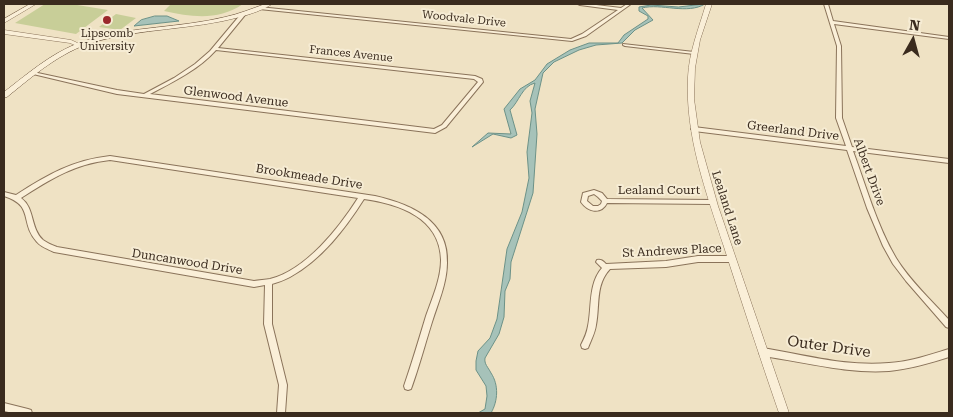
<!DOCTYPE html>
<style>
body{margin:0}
#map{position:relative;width:953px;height:417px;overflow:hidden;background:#efe2c4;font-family:"Roboto Serif",serif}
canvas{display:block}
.frame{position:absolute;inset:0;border:5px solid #3a2b1e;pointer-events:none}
.north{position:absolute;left:888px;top:15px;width:50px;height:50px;-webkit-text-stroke:4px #f6ecd4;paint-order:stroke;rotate:7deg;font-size:14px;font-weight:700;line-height:20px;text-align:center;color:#3a2b1e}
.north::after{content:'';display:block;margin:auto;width:18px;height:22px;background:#3a2b1e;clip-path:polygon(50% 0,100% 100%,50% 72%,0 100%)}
</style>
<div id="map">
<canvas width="953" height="417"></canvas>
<div class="frame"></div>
<div class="north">N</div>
</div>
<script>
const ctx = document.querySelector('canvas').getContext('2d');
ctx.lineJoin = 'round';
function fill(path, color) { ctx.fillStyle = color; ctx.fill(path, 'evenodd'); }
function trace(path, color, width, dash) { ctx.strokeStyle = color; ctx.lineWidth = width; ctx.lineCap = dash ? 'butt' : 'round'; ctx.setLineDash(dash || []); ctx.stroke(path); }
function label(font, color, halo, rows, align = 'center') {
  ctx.font = font + ' "Roboto Serif",serif'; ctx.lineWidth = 4; ctx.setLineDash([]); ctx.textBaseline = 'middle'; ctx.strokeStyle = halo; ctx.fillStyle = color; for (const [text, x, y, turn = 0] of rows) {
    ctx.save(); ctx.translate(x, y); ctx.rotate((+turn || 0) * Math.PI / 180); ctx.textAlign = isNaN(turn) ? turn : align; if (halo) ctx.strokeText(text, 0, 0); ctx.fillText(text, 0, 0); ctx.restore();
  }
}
fill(new Path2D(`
 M45 4H71L108 10 76 34 15 23Z
 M171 4H243C218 21 192 17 164 11Z
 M116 14 136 18 120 30 99 27Z`), '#c8ce98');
const water = new Path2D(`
 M705 4C687 15 661 3 642 8L653 20 635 30 622 43 596 45 579 50 554 62 543 73 535 109 537 134 533 193 511 262 510 279 505 291 504 317 499 334 485 358C484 364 488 367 491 373 499 385 498 401 491 413H478L485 409 487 396 486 386 476 370V361L478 351 490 338 497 319 507 249 522 212 529 178 527 152 532 113 530 101 535 83C522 86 519 102 510 110L517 135 511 138 493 134 472 147 488 133 511 134 504 109 520 89 535 80 547 64 570 50 589 43H618L624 35 648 19V16L639 11V7L651 5 678 7Z
 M155 16H167L179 21 134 26 141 20Z`);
fill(water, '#a6c2b9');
trace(water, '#6c9187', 1);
const minor = new Path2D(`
 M578 4H588L621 8 627 4H631L586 36 572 41 259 9 257 8 259 7 571 39 582 34 618 10 580 5Z
 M824 4H828L833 21 949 37V39L834 24 841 46 842 118 852 147 949 159V163L853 151C866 186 877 226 896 258 910 281 932 301 949 320V328L946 327 906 281 893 264 883 246 867 208 847 150 694 131 691 129 694 127 846 146 836 118 837 46Z
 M241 14 245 15 218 48 475 76 482 79 483 82 446 127 435 133 117 94 33 74 31 73 33 72 117 90 144 94 174 78 195 64 210 51ZM216 50 474 79 478 82 442 125 434 129 150 94C173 82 198 70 216 50Z
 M623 44 694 52 696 53 694 54 625 46 623 45Z
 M110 156 375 196C410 204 449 220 447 263 447 283 438 303 432 322 425 344 419 367 411 389L408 390 405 389 404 386C412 363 419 339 426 316 432 299 441 279 441 260 440 218 400 204 364 199 345 229 322 259 290 277 285 280 278 282 272 284V324L287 385 285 413H277L279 385 264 324 265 285 254 287 54 252C48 249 41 247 37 242 19 222 35 206 4 196V192L16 195C47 175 73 160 110 156ZM110 160 358 198C339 228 306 270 270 279 265 280 259 280 254 281L57 247C52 245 47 243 43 240 30 228 35 208 21 198 51 179 74 164 110 160Z
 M594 190 602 193 607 199 713 200 716 202 713 204 607 203C601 215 588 212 581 202L583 193ZM594 194 598 197 602 201 601 204 598 206H593L587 201 588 196Z
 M698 256H732L734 257 735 259 734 261 732 262H698L666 267 610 269C595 285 600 305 596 325 595 333 591 340 588 348L585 349 582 348 581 345C584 339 587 333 588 326 592 308 588 284 602 268L596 262 597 260C601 259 603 261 606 264L666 261Z
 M763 348C805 355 847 367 889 363 909 362 929 355 949 349V357C930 363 910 369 889 371 847 374 805 362 763 356L760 355 759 352 760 349Z
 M4 403 28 409 31 410 32 413H13L4 411Z`);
const tertiary = new Path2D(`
 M30 4H36L4 23V19Z
 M706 4H712L700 40 695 68 694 99 700 142 718 206 789 413H779C760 358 742 303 724 247 706 192 685 136 688 77 689 52 699 28 706 4Z
 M4 30 71 40 82 45 79 47 70 43 4 34Z`);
const secondary = new Path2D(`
 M265 4H272C263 10 251 14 240 17 192 30 141 28 94 42 60 52 33 76 7 97H4V92C30 72 56 49 88 40 133 26 180 28 225 17 239 14 251 9 265 4Z`);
trace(minor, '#8a735a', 2);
trace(tertiary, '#8a735a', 1);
trace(secondary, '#6c543d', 1);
fill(minor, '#faefd8');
fill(tertiary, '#faefd8');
fill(secondary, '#faefd8');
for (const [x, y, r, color] of [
 [107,20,5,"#9b292b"]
]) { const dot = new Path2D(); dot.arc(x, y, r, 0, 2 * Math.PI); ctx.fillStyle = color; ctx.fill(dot); trace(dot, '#f6ecd4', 2); }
label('11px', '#3a2b1e', '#f6ecd4', [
 ["Woodvale Drive",464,19,6],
 ["Frances Avenue",351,54,6]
]);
label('11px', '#3a2b1e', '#f6ecd4', [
 ["Lipscomb",107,34],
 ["University",107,47]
]);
label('12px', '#3a2b1e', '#f6ecd4', [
 ["Glenwood Avenue",236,97,7],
 ["Greerland Drive",793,131,7],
 ["Albert Drive",869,172,70],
 ["Brookmeade Drive",309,177,9],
 ["Lealand Court",659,190],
 ["Lealand Lane",727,208,72],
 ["St Andrews Place",672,251,-3],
 ["Duncanwood Drive",187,262,9]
]);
label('15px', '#3a2b1e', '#f6ecd4', [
 ["Outer Drive",829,347,8]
]);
</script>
